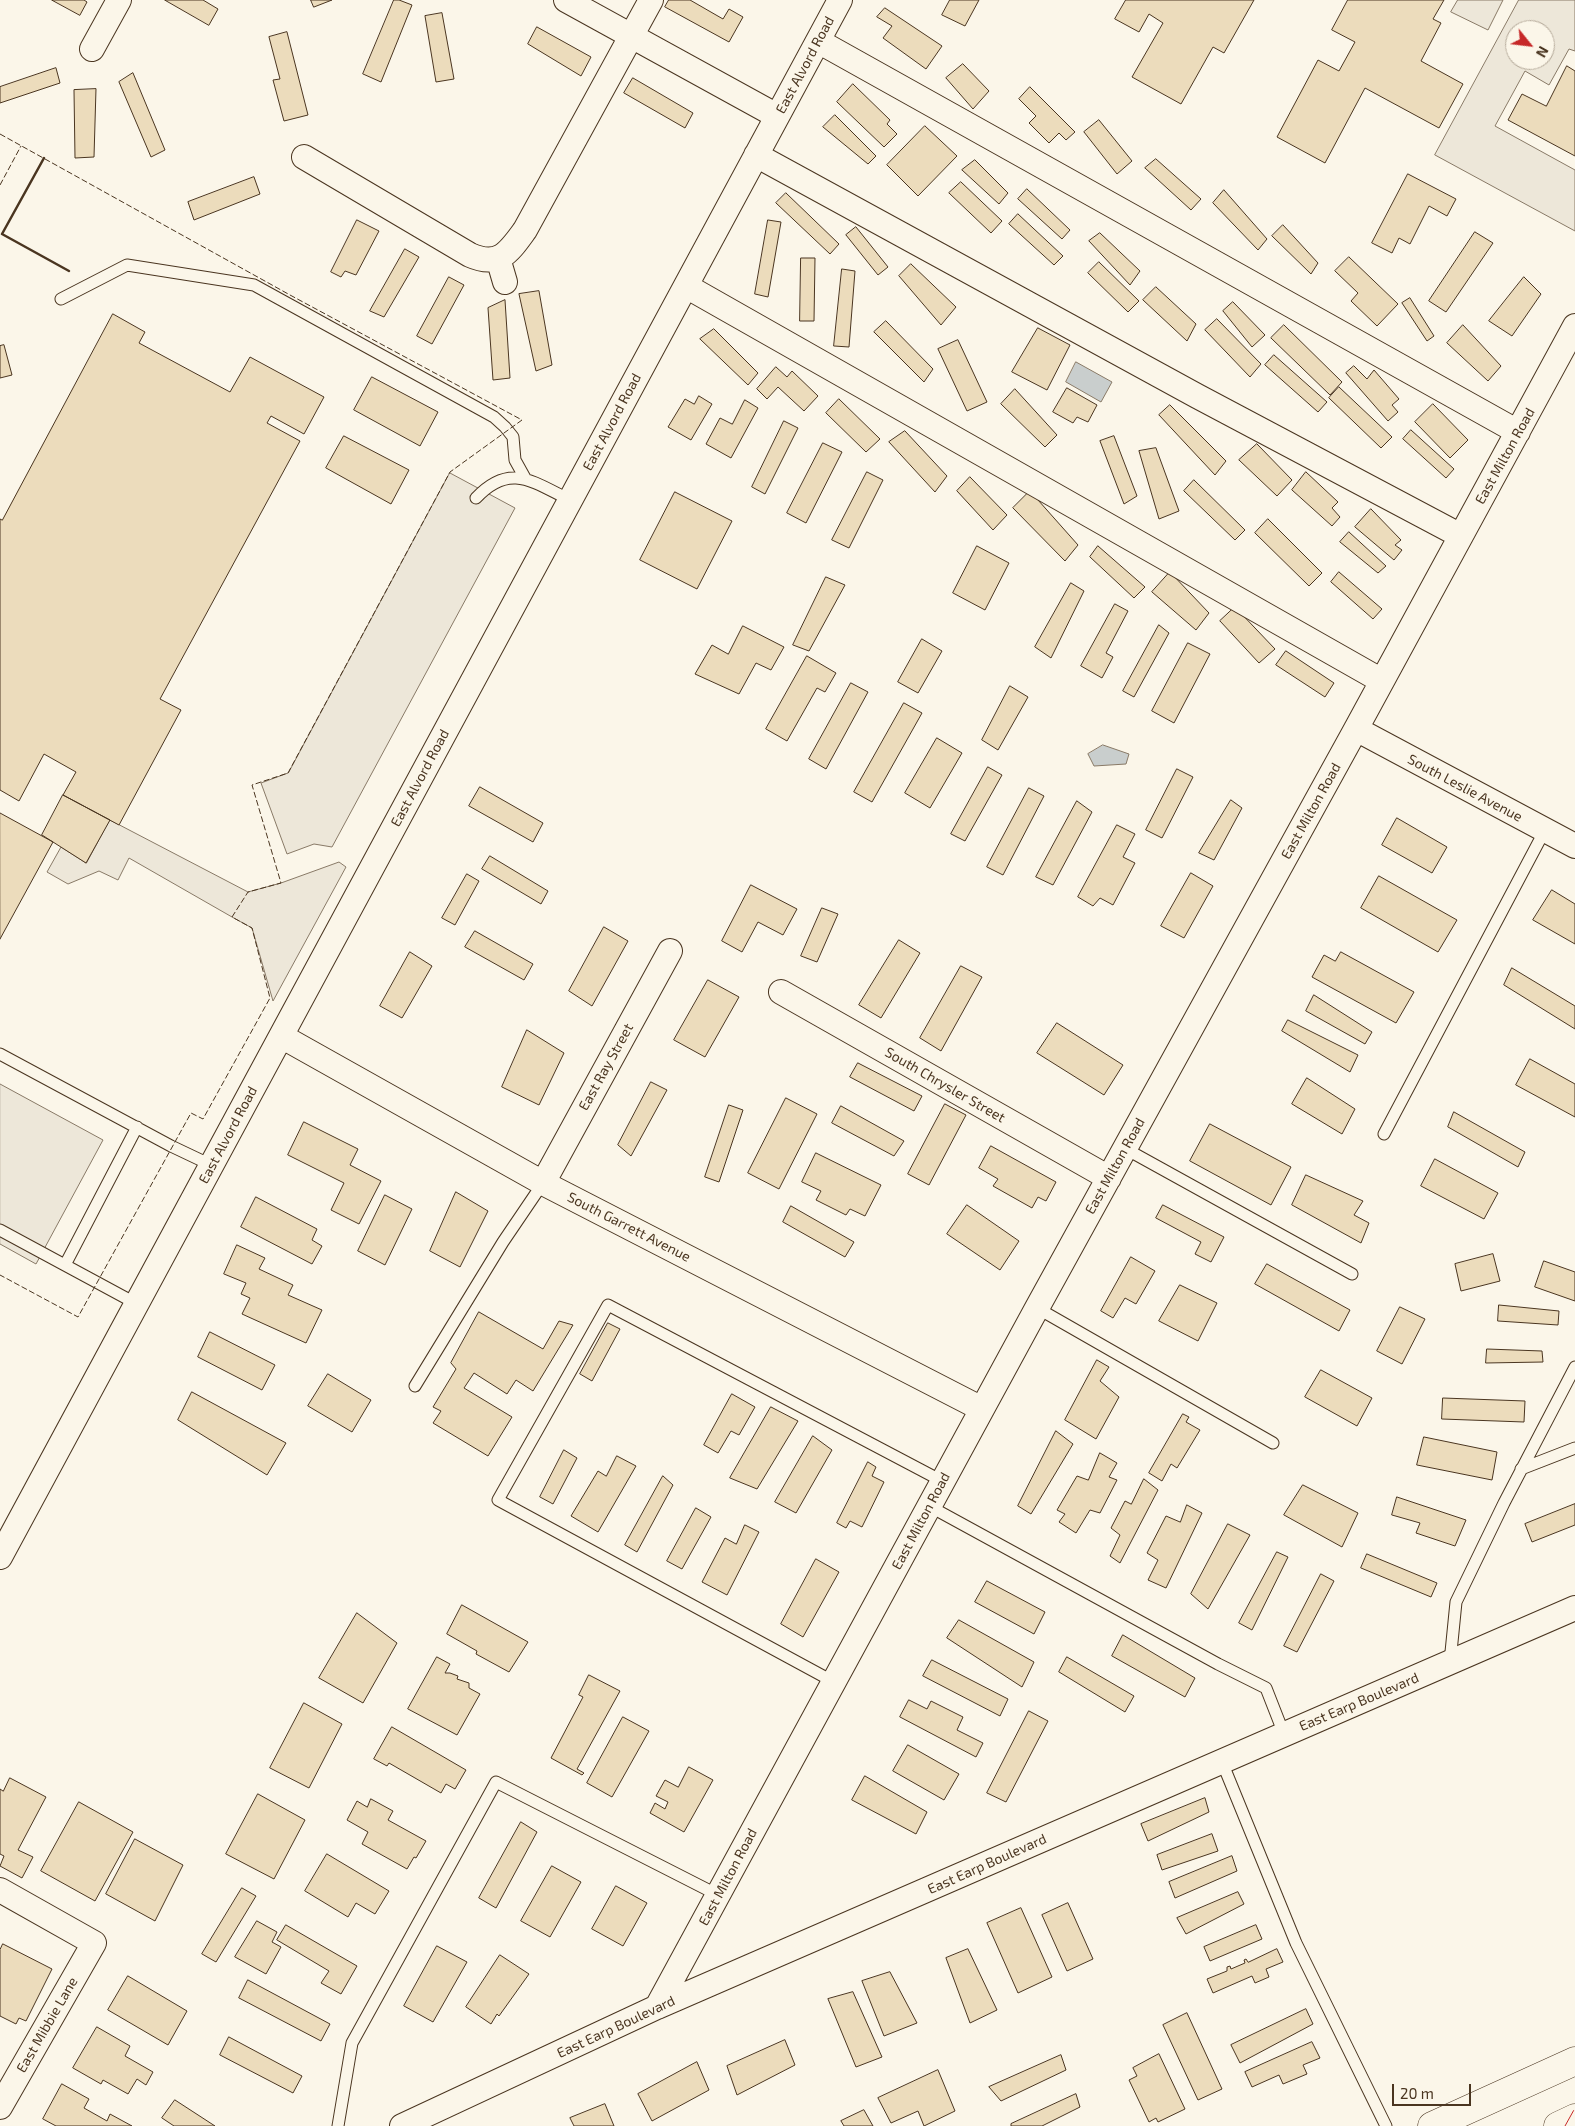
<!DOCTYPE html>
<style>
body{margin:0}
#map{position:relative;width:1575px;height:2126px;overflow:hidden;background:#fbf6e9;font-family:"Exo 2",sans-serif}
canvas{display:block}
.north{position:absolute;left:1505px;top:20px;width:50px;height:50px;box-sizing:border-box;background:#fbf6e9;border:1px solid #b4a999;border-radius:50%;rotate:119deg;font-size:14px;font-weight:700;line-height:20px;text-align:center;color:#4a3520}
.north::after{content:'';display:block;margin:auto;width:18px;height:22px;background:#c62828;clip-path:polygon(50% 0,100% 100%,50% 72%,0 100%)}
.scale{position:absolute;left:1392px;top:2084px;width:79px;height:22px;box-sizing:border-box;border:2px solid #4a3520;border-top:0;padding-left:6px;font-size:15px;line-height:18px;white-space:nowrap;color:#4a3520;-webkit-text-stroke:4px #fbf6e9;paint-order:stroke}
</style>
<div id="map">
<canvas width="1575" height="2126"></canvas>
<div class="north">N</div>
<div class="scale">20 m</div>
</div>
<script>
const ctx = document.querySelector('canvas').getContext('2d');
ctx.lineJoin = 'round';
function fill(path, color) { ctx.fillStyle = color; ctx.fill(path, 'evenodd'); }
function trace(path, color, width, dash) { ctx.strokeStyle = color; ctx.lineWidth = width; ctx.lineCap = dash ? 'butt' : 'round'; ctx.setLineDash(dash || []); ctx.stroke(path); }
function label(font, color, halo, rows, align = 'center') {
  ctx.font = font + ' "Exo 2",sans-serif'; ctx.lineWidth = 4; ctx.setLineDash([]); ctx.textBaseline = 'middle'; ctx.strokeStyle = halo; ctx.fillStyle = color; for (const [text, x, y, turn = 0] of rows) {
    ctx.save(); ctx.translate(x, y); ctx.rotate((+turn || 0) * Math.PI / 180); ctx.textAlign = isNaN(turn) ? turn : align; if (halo) ctx.strokeText(text, 0, 0); ctx.fillText(text, 0, 0); ctx.restore();
  }
}
const parking = new Path2D(`
 M1458 0H1503L1488 30 1451 12Z
 M1519 0H1575V51L1569 49 1549 85 1525 71 1495 126 1575 170V231L1435 155ZM1515 30H1545V60H1515Z
 M450 473 515 508 332 847 314 844 287 854 261 783 288 773Z
 M110 820 248 892 281 883 339 862 346 867 273 1001 252 928 232 917 129 858 118 880 99 871 68 884 47 872 61 847 86 863Z
 M0 1084 103 1140 36 1264 0 1244Z`);
fill(parking, '#ede7d9');
trace(parking, '#887966', 1);
const water = new Path2D(`
 M1076 362 1112 382 1101 402 1066 382Z
 M1103 745 1129 754 1126 764 1094 766 1088 754Z`);
fill(water, '#c9cecd');
trace(water, '#887966', 1);
const building = new Path2D(`
 M52 0H84L87 2 80 15Z
 M165 0H203L218 9 209 25Z
 M311 0H332L314 7Z
 M394 0H399L412 5 381 82 363 74Z
 M669 0H690L723 19 729 9 743 17 729 42 665 7Z
 M950 0H979L965 26 942 15Z
 M1126 0H1254L1224 53 1213 47 1181 104 1132 77 1163 23 1149 14 1139 32 1115 19Z
 M1348 0H1444L1433 19 1441 23 1421 61 1463 84 1439 128 1365 88 1325 163 1277 137 1318 60 1339 71 1355 42 1332 30Z
 M885 8 942 46 926 69 883 38 892 26 877 17Z
 M442 13 454 79 436 82 425 16Z
 M537 27 591 57 581 76 528 44Z
 M287 32 308 115 284 121 273 80 280 79 269 37Z
 M963 64 989 91 973 109 946 78Z
 M1567 66 1575 71V156L1508 120 1522 94 1546 106Z
 M56 68 60 83 0 103V87Z
 M133 73 165 150 151 157 119 82Z
 M633 78 693 113 685 128 624 93Z
 M853 84 890 120 887 124 897 134 884 147 837 102Z
 M1030 87 1075 132 1066 140 1059 133 1049 143 1029 123 1036 116 1019 99Z
 M96 89 94 157 75 158 74 90Z
 M835 115 876 156 868 164 823 127Z
 M1099 120 1132 161 1117 174 1084 132Z
 M925 126 957 156 918 196 887 165Z
 M1156 159 1201 199 1191 210 1145 168Z
 M975 160 1008 193 999 204 962 170Z
 M1408 174 1456 199 1447 216 1429 206 1410 244 1399 238 1392 253 1372 243Z
 M254 177 260 194 194 220 188 202Z
 M961 182 1002 221 991 233 949 193Z
 M1027 189 1070 230 1062 239 1018 199Z
 M1224 190 1267 239 1258 250 1213 203Z
 M786 193 839 244 830 254 776 203Z
 M1018 214 1063 256 1054 265 1009 224Z
 M357 220 379 231 356 275 345 271 341 277 331 272Z
 M768 220 781 222 768 297 755 294Z
 M1283 225 1318 263 1311 274 1272 236Z
 M856 227 888 267 878 275 846 235Z
 M1475 232 1493 243 1446 312 1429 301Z
 M1100 233 1140 271 1130 285 1089 241Z
 M405 249 419 257 384 317 370 311Z
 M1349 257 1398 304 1377 326 1351 301 1358 293 1335 271Z
 M801 258H815L814 321H800Z
 M1099 262 1139 301 1128 312 1088 273Z
 M911 264 956 307 941 325 899 276Z
 M842 269 855 271 849 347 834 346Z
 M449 277 464 285 432 344 417 336Z
 M1524 277 1541 294 1512 336 1489 321Z
 M1156 287 1196 324 1187 341 1143 300Z
 M539 291 552 365 536 371 519 294Z
 M1410 298 1434 336 1427 341 1402 303Z
 M505 300 510 378 493 380 488 308Z
 M1233 302 1265 335 1252 347 1223 311Z
 M113 314 145 332 139 343 230 392 250 357 324 397 304 434 271 416 267 423 300 441 160 699 181 710 119 825 63 795 76 772 44 754 19 801 0 790V519L2 520Z
 M1217 319 1261 364 1250 377 1205 330Z
 M886 321 933 369 924 382 874 332Z
 M1284 325 1342 382 1330 395 1271 338Z
 M1463 325 1501 366 1488 381 1447 343Z
 M1038 328 1070 345 1047 390 1012 372Z
 M714 329 758 373 748 385 700 339Z
 M958 340 987 402 967 411 938 349Z
 M4 345 12 375 0 378V346Z
 M1274 355 1327 402 1318 412 1265 365Z
 M1354 366 1367 379 1374 370 1399 399 1392 405 1398 412 1388 421 1346 373Z
 M776 367 787 377 792 371 818 396 804 411 778 387 767 399 757 389Z
 M372 377 438 412 420 446 354 410Z
 M1339 387 1392 437 1381 448 1329 398Z
 M1067 388 1097 405 1088 422 1077 417 1073 423 1053 412Z
 M1015 389 1057 435 1045 447 1001 404Z
 M699 396 712 404 691 440 668 427 685 399 694 404Z
 M839 399 880 439 866 452 826 413Z
 M745 400 758 408 731 458 706 444 720 418 732 424Z
 M1433 404 1468 440 1450 458 1415 422Z
 M1170 405 1226 461 1215 475 1159 415Z
 M784 421 798 428 765 494 752 487Z
 M1411 430 1454 469 1446 478 1403 439Z
 M905 431 947 476 935 492 889 442Z
 M344 436 409 470 391 504 326 468Z
 M1114 436 1137 496 1124 504 1100 441Z
 M823 443 842 452 806 523 787 513Z
 M1257 444 1292 480 1277 496 1239 460Z
 M1156 448 1179 511 1159 519 1139 451Z
 M867 472 883 480 849 548 832 540Z
 M1306 472 1338 502 1332 508 1340 517 1332 526 1292 490Z
 M970 477 1007 515 993 530 957 491Z
 M1194 480 1245 530 1235 540 1184 491Z
 M1030 491 1078 545 1065 561 1013 508Z
 M675 492 732 521 697 589 640 560Z
 M1371 509 1401 540 1395 545 1402 550 1394 560 1355 527Z
 M1268 519 1322 573 1309 586 1255 533Z
 M1349 532 1386 566 1378 573 1340 542Z
 M977 546 1009 563 985 610 953 593Z
 M1098 546 1145 587 1134 598 1090 557Z
 M1170 572 1209 613 1196 630 1152 592Z
 M1339 572 1382 609 1373 619 1331 582Z
 M826 577 845 585 809 651 793 645Z
 M1071 583 1084 591 1051 658 1035 647Z
 M1115 604 1128 611 1106 653 1113 657 1102 678 1081 666Z
 M1235 607 1275 649 1259 663 1220 621Z
 M1159 625 1169 633 1134 697 1123 691Z
 M743 626 784 647 771 670 756 663 739 694 695 674 712 645 728 654Z
 M922 639 942 651 918 693 898 682Z
 M1188 643 1210 654 1174 723 1152 711Z
 M1286 651 1334 683 1325 697 1276 665Z
 M807 656 836 673 825 692 817 688 787 741 766 729Z
 M851 683 868 692 826 769 809 759Z
 M1010 686 1028 697 998 750 982 740Z
 M904 703 922 713 872 802 854 792Z
 M937 738 962 753 930 808 905 793Z
 M988 767 1002 775 965 841 951 834Z
 M1177 769 1193 777 1162 838 1146 830Z
 M480 787 543 823 533 842 469 806Z
 M1029 788 1044 796 1003 875 987 867Z
 M63 795 110 820 86 863 42 835Z
 M1231 800 1242 808 1214 860 1199 853Z
 M1077 801 1092 812 1053 885 1036 877Z
 M0 813 53 842 0 939Z
 M1397 818 1447 847 1432 873 1382 845Z
 M1117 825 1135 834 1123 857 1135 863 1113 905 1100 898 1093 906 1078 897Z
 M490 856 548 891 541 904 482 869Z
 M1191 873 1213 886 1184 938 1161 926Z
 M467 874 479 881 455 925 442 918Z
 M1379 876 1457 920 1438 952 1361 908Z
 M751 885 797 909 783 935 758 922 742 952 722 941Z
 M1552 890 1575 904V944L1533 920Z
 M822 908 838 914 817 962 801 956Z
 M604 927 628 941 592 1006 569 991Z
 M475 931 533 964 524 980 465 947Z
 M899 940 920 953 881 1018 859 1005Z
 M410 952 432 966 402 1018 380 1006Z
 M1341 952 1414 992 1396 1023 1312 977 1324 955 1335 961Z
 M961 966 982 977 941 1051 920 1038Z
 M1512 968 1575 1006V1029L1504 985Z
 M708 980 739 997 705 1057 674 1040Z
 M1314 995 1372 1032 1365 1044 1306 1011Z
 M1288 1020 1358 1055 1350 1072 1282 1031Z
 M1057 1023 1123 1065 1104 1095 1037 1053Z
 M527 1030 564 1053 539 1105 502 1087Z
 M1530 1059 1575 1084V1117L1516 1085Z
 M858 1063 922 1096 914 1111 850 1077Z
 M1307 1078 1355 1109 1342 1134 1292 1104Z
 M651 1082 667 1090 631 1156 618 1145Z
 M786 1098 817 1114 779 1189 748 1173Z
 M945 1104 966 1115 929 1185 908 1174Z
 M729 1105 743 1110 719 1182 705 1177Z
 M841 1106 904 1141 894 1156 832 1123Z
 M1454 1112 1525 1152 1518 1167 1448 1127Z
 M304 1122 358 1149 350 1165 381 1181 359 1224 331 1210 344 1183 288 1155Z
 M1210 1124 1291 1167 1271 1205 1190 1161Z
 M991 1146 1056 1182 1046 1201 1038 1197 1032 1208 993 1186 998 1179 979 1168Z
 M816 1153 881 1185 865 1216 850 1209 846 1215 816 1200 821 1191 802 1182Z
 M1435 1159 1498 1193 1484 1219 1421 1186Z
 M1306 1175 1363 1201 1354 1215 1369 1223 1361 1243 1292 1205Z
 M456 1192 488 1211 460 1267 430 1251Z
 M385 1195 412 1209 385 1265 358 1251Z
 M256 1197 317 1229 312 1240 322 1246 312 1264 241 1227Z
 M967 1205 1019 1241 1000 1270 947 1234Z
 M1163 1205 1224 1237 1211 1262 1195 1254 1201 1242 1156 1218Z
 M791 1206 854 1242 845 1257 783 1222Z
 M237 1245 265 1258 259 1269 293 1285 288 1295 322 1310 306 1343 242 1314 250 1298 241 1294 246 1283 224 1274Z
 M1493 1254 1500 1281 1461 1291 1455 1264Z
 M1131 1257 1155 1271 1136 1304 1125 1298 1113 1318 1101 1311Z
 M1544 1261 1575 1272V1301L1535 1287Z
 M1267 1264 1350 1310 1339 1331 1255 1284Z
 M1180 1285 1217 1303 1198 1341 1159 1321Z
 M1499 1305 1559 1311 1558 1325 1498 1321Z
 M1400 1307 1425 1319 1402 1364 1377 1351Z
 M479 1312 543 1349 559 1321 573 1325 533 1391 516 1380 507 1394 474 1373 464 1388 512 1417 488 1456 433 1423 441 1411 433 1407 456 1369 451 1363Z
 M608 1323 620 1329 592 1381 580 1374Z
 M210 1332 275 1365 262 1390 198 1357Z
 M1487 1349 1542 1351 1543 1362 1486 1363Z
 M1097 1360 1109 1367 1100 1381 1119 1397 1096 1439 1065 1420Z
 M1321 1370 1372 1398 1357 1426 1305 1397Z
 M328 1374 371 1400 352 1432 308 1406Z
 M192 1392 286 1443 267 1475 178 1420Z
 M732 1394 755 1407 739 1435 731 1431 718 1453 704 1445Z
 M1443 1398 1525 1401 1524 1422 1442 1419Z
 M771 1407 798 1421 757 1489 730 1478Z
 M1183 1414 1189 1417 1186 1422 1200 1430 1177 1468 1171 1464 1162 1481 1149 1473Z
 M1056 1431 1073 1444 1031 1514 1018 1506Z
 M813 1436 832 1450 796 1513 775 1502Z
 M1424 1437 1497 1452 1492 1480 1417 1465Z
 M564 1450 577 1458 553 1504 540 1497Z
 M1100 1453 1117 1463 1109 1477 1117 1480 1100 1513 1090 1510 1076 1533 1059 1522 1065 1514 1057 1510 1077 1476 1088 1480Z
 M617 1456 636 1466 598 1532 571 1516 598 1471 606 1476Z
 M868 1462 876 1467 872 1476 884 1482 862 1527 850 1521 846 1528 837 1523Z
 M663 1476 673 1485 637 1552 625 1545Z
 M1144 1479 1158 1490 1120 1563 1110 1556 1120 1535 1111 1528 1125 1501 1131 1504Z
 M1303 1485 1358 1513 1342 1547 1284 1515Z
 M1397 1497 1466 1520 1455 1546 1416 1533 1420 1523 1392 1515Z
 M1575 1504V1525L1532 1542 1525 1524Z
 M1187 1505 1202 1513 1166 1588 1148 1580 1158 1560 1147 1553 1166 1516 1180 1522Z
 M696 1508 711 1517 682 1569 667 1561Z
 M1228 1524 1250 1535 1208 1609 1191 1594Z
 M745 1525 759 1532 727 1595 702 1582 725 1538 736 1544Z
 M1277 1552 1288 1557 1252 1630 1239 1623Z
 M1367 1554 1437 1583 1431 1597 1361 1568Z
 M816 1559 839 1572 803 1637 781 1624Z
 M1321 1574 1334 1581 1297 1652 1284 1646Z
 M987 1581 1045 1612 1034 1634 975 1602Z
 M462 1605 528 1642 509 1672 476 1654 477 1651 447 1634Z
 M357 1613 397 1643 363 1703 319 1678Z
 M959 1620 1034 1662 1022 1687 947 1638Z
 M1123 1635 1195 1678 1185 1697 1112 1656Z
 M437 1657 450 1664 445 1673H450L458 1676 457 1679 469 1683V1688L480 1694 457 1735 408 1709Z
 M1067 1657 1134 1696 1125 1712 1059 1672Z
 M932 1660 1008 1699 1000 1716 923 1676Z
 M589 1675 620 1691 577 1769 584 1773 582 1775 551 1758 583 1697 579 1695Z
 M909 1700 927 1709 931 1701 963 1717 957 1730 983 1743 976 1757 900 1717Z
 M304 1703 342 1724 309 1788 270 1768Z
 M1029 1711 1048 1721 1006 1802 987 1793Z
 M623 1717 649 1731 612 1797 587 1783Z
 M392 1727 466 1770 455 1789 446 1784 441 1793 389 1763 387 1766 374 1759Z
 M908 1745 959 1774 944 1800 893 1771Z
 M689 1767 713 1780 684 1832 650 1813 655 1803 665 1809 668 1802 656 1796 665 1780 678 1787Z
 M865 1776 927 1812 916 1834 852 1800Z
 M10 1778 46 1797 18 1850 33 1857 22 1878 0 1866 4 1856 0 1854V1789L3 1791Z
 M258 1794 305 1820 274 1879 226 1854Z
 M1205 1798 1209 1812 1148 1841 1141 1824Z
 M371 1799 393 1811 388 1820 426 1841 416 1858 414 1857 407 1869 362 1844 368 1832 347 1820 357 1801 367 1807Z
 M79 1802 133 1832 95 1901 41 1871Z
 M521 1822 537 1832 496 1908 479 1898Z
 M1212 1834 1218 1851 1162 1870 1157 1855Z
 M135 1839 183 1865 155 1921 106 1894Z
 M327 1854 389 1891 375 1914 356 1903 348 1917 305 1891Z
 M1232 1856 1237 1871 1175 1898 1169 1882Z
 M552 1866 581 1882 550 1937 521 1921Z
 M616 1886 647 1903 623 1946 592 1929Z
 M242 1888 256 1896 216 1962 202 1954Z
 M1238 1892 1244 1904 1186 1934 1177 1918Z
 M1068 1903 1093 1959 1067 1971 1042 1915Z
 M1021 1908 1052 1977 1018 1993 987 1923Z
 M257 1921 277 1932 272 1942 281 1947 266 1974 235 1957Z
 M286 1925 357 1966 341 1994 321 1983 329 1971 277 1940Z
 M1256 1925 1262 1939 1210 1961 1204 1947Z
 M3 1944 52 1969 26 2021 19 2018 16 2024 0 2016V1950Z
 M437 1946 467 1962 433 2022 404 2006Z
 M968 1949 997 2010 970 2023 946 1958Z
 M1277 1949 1283 1962 1266 1969 1269 1977 1255 1983 1252 1976 1213 1993 1207 1979 1227 1971V1967L1230 1966 1231 1969 1245 1963 1244 1960 1246 1959 1248 1962Z
 M500 1955 529 1974 499 2016 497 2014 491 2024 466 2007Z
 M890 1972 917 2023 884 2036 862 1981Z
 M128 1976 187 2011 168 2045 108 2010Z
 M248 1980 330 2024 321 2041 239 1998Z
 M853 1992 882 2057 856 2067 828 1999Z
 M1306 2009 1313 2024 1240 2063 1231 2045Z
 M1187 2013 1222 2089 1198 2100 1163 2025Z
 M97 2027 130 2046 125 2056 153 2072 146 2085 137 2079 128 2094 103 2080 101 2084 73 2068Z
 M229 2037 302 2076 293 2093 220 2055Z
 M785 2040 795 2065 737 2095 727 2066Z
 M1312 2042 1320 2058 1303 2065 1307 2074 1283 2084 1279 2075 1252 2087 1245 2072Z
 M1159 2054 1185 2109 1158 2122 1156 2118 1149 2122 1129 2080 1137 2076 1133 2068Z
 M1061 2055 1066 2070 1001 2101 989 2087Z
 M697 2062 709 2090 652 2121 638 2094Z
 M938 2070 955 2111 924 2126 918 2111 891 2123 878 2098Z
 M62 2084 89 2099 84 2108 107 2121 110 2114 132 2126H56L43 2119Z
 M1076 2094 1080 2107 1042 2126H1011V2124Z
 M175 2100 215 2126H174L162 2118Z
 M605 2104 614 2126H574L570 2118Z
 M864 2110 873 2126H844L841 2121Z`);
fill(building, '#ecdcbc');
trace(building, '#4a3520', 1);
const lane = new Path2D(`
 M61 299 127 265 254 285 494 417 505 427 513 437 515 460 525 478
 M476 498C510 462 533 482 570 500
 M0 1054 171 1146 211 1165
 M1384 1134 1545 830
 M1124 1148 1352 1274
 M0 1230 137 1304
 M65 1265 137 1127
 M1037 1308 1273 1443
 M415 1386 503 1242 543 1183
 M1521 1469 1575 1448
 M929 1506 1218 1664 1266 1688 1284 1734
 M1450 1662 1456 1602 1504 1503 1575 1367
 M834 1682 498 1500 608 1305 942 1481
 M1222 1762 1296 1943 1386 2126
 M338 2126 352 2043 496 1782 718 1895`);
const street = new Path2D(`
 M566 0 777 116
 M818 41 1518 432
 M92 49 119 0
 M756 155 1197 396 1461 536
 M304 157 470 255C499 268 509 252 525 230L651 0
 M498 258 505 282
 M686 286 1382 681
 M1356 729 1575 846
 M781 992 1109 1178
 M281 1036 543 1183 982 1409
 M543 1183 670 951
 M0 1557 840 0
 M0 1890 94 1943 0 2107
 M657 2007 1037 1308 1356 729 1575 326
 M402 2126 657 2007 1575 1608`);
const secondary = new Path2D(`
 M1432 2126 1575 2061
 M1558 2126 1575 2118`);
trace(lane, '#4a3520', 13);
trace(street, '#4a3520', 26);
trace(secondary, '#4a3520', 29);
trace(lane, '#fbf6e9', 11);
trace(street, '#fbf6e9', 24);
trace(secondary, '#fbf6e9', 28);
trace(new Path2D(`
 M0 134 290 295 522 420 450 472 288 773 252 785 281 883 248 892 232 917 252 928 270 998 203 1119 191 1113 78 1317 0 1275
 M0 185 21 146`), '#4a3520', 1, [6, 2.5]);
trace(new Path2D(`
 M44 158 2 234 69 271`), '#4a3520', 2.5);
trace(new Path2D(`
 M1565 2126 1575 2108`), '#c62828', 1, [18, 4, 2.5, 4]);
label('14px', '#4a3520', '#fbf6e9', [
 ["East Alvord Road",805,65,-62],
 ["East Alvord Road",612,422,-62],
 ["East Milton Road",1505,456,-61],
 ["East Alvord Road",420,778,-62],
 ["South Leslie Avenue",1465,788,28],
 ["East Milton Road",1311,811,-61],
 ["East Ray Street",606,1067,-61],
 ["South Chrysler Street",945,1085,30],
 ["East Alvord Road",228,1135,-62],
 ["East Milton Road",1115,1166,-61],
 ["South Garrett Avenue",629,1227,27],
 ["East Milton Road",921,1521,-62],
 ["East Earp Boulevard",1359,1702,-23],
 ["East Earp Boulevard",987,1864,-24],
 ["East Milton Road",728,1877,-62],
 ["East Mibbie Lane",47,2025,-60],
 ["East Earp Boulevard",616,2027,-25]
]);
</script>
